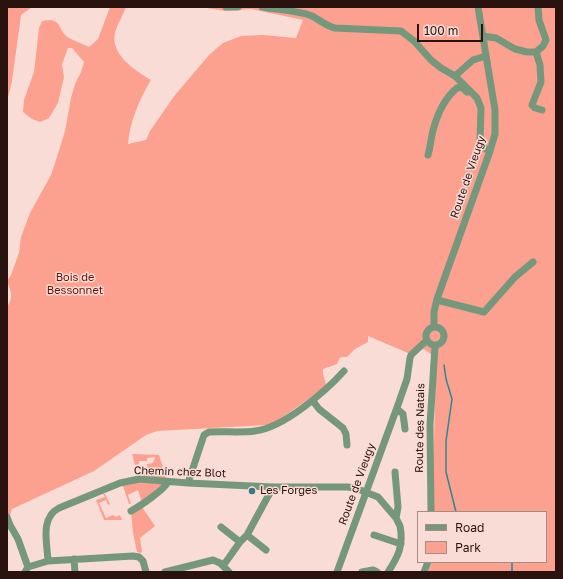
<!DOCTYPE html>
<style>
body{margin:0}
#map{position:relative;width:563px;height:579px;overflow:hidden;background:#f9dcd6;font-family:"Golos Text",sans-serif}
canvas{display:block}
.frame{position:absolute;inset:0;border:8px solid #2a120e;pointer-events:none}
.legend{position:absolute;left:417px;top:511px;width:130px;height:52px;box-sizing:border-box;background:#f9dcd6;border:1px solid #a68b86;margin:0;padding:5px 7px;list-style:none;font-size:12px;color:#2a120e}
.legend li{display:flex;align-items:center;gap:8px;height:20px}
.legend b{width:20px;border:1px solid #a68b86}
.scale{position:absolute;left:417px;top:24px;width:66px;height:18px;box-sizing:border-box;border:2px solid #2a120e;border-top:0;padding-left:5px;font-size:12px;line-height:14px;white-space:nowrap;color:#2a120e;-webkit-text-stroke:3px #f9dcd6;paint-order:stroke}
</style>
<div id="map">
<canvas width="563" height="579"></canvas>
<div class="frame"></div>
<ul class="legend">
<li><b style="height:5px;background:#75977c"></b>Road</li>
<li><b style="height:11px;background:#fca08f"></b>Park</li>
</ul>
<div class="scale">100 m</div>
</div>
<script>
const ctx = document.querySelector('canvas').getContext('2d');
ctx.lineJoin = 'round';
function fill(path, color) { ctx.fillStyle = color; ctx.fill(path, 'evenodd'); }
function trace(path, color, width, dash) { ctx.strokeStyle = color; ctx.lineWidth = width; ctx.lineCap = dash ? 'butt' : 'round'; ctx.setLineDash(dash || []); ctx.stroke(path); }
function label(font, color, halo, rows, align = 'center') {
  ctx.font = font + ' "Golos Text",sans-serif'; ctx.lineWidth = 3; ctx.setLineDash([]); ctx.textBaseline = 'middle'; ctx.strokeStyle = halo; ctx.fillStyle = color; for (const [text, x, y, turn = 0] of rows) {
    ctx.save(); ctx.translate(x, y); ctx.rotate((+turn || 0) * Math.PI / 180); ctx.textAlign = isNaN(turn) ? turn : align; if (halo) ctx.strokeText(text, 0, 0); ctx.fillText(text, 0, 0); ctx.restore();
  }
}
fill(new Path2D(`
 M7 7H32L21 15 12 81 7 101Z
 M110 7H126C123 15 117 25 115 33 110 55 136 71 151 80 139 100 130 121 128 144L146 140 150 131 175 95 209 55 223 43 241 36 263 35 296 38 303 20 251 9 225 11 201 7H556V572H428L432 562H546V512H434L433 489 436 358 424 349 408 353 368 336V342L355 349 347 357H341L339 359 337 364 323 369C322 375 326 380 326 387L274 423 267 425 157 431 146 435 94 471 12 509 9 518 7 513V307C14 296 11 292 7 281L11 275 19 253 21 237 30 213 51 175 56 160 65 131 71 98 75 84 81 72 84 62 72 48H68L62 64 64 77 58 103 49 118 40 122 32 119 23 112 24 100 34 72 39 28 42 21C64 17 56 30 69 38 75 41 82 44 89 47L98 39Z
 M132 454 159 455 166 477 165 478 144 476V470H148L147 464 153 463 155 457 147 458V461H139V464L135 465Z
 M138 482 163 484 142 503 138 490 128 495 131 504H129L123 486Z
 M103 494H105L110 504 108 505 106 500 99 503 106 518 113 515 116 517 120 515 122 520H104L96 500 105 497Z
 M142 507 155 526 140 538 142 551 141 553 137 552 133 532 131 512Z`), '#fca08f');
trace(new Path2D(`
 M444 365 446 379 452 399 446 441V472L456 512
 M512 572V562`), '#2a8999', 1.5);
trace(new Path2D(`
 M226 7H238
 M262 7C278 10 297 10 312 16 320 20 326 26 335 28L401 31 414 41 431 60 441 68 455 76 477 98 481 108 480 142 484 148 490 151
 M483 36 496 38 515 49 527 52H536L543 46 546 40 539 20 538 7
 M536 52 540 65 541 82 532 105 535 108 542 110
 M455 76 473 60 486 56
 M428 155C431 145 431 136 434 127 438 113 446 97 457 88L462 87 467 92
 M437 300 484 312 515 277 533 262
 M426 336a9 9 0 1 1 18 0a9 9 0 1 1-18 0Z
 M434 327V312L437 299 490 151 495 134V110L478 7
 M313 401 319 409 343 428 346 434 347 445
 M397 409 403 414 405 429
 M395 472 398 507 396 518
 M188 483 204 435 209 432C224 431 240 433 255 431 283 428 325 392 344 371
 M131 511C140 506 164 490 168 482
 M431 512 430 425 435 346
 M7 517 10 525 18 539 28 567
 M221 527 240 542
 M247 535 266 550
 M374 535 401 544
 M74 559 75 572
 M48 561 133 556 139 557 143 561 146 572
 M223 566 240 542 247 535 273 487
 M25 572 28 567 48 561C47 542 40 518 59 508L120 483 139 479 188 483 273 487H347L355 488 378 497 396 518 400 526C404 545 398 557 388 572
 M165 572 213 560 220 563 229 572
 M337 572 399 402 407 379 410 358 411 355 426 341
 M362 572 373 570 377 572
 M424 572 428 562`), '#75977c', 7);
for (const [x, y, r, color] of [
 [252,491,4,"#347a86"]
]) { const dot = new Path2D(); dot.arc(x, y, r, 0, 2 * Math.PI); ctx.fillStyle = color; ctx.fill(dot); trace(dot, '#f9dcd6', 1.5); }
label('11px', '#2a120e', '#f9dcd6', [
 ["Route de Vieugy",468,177,-71],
 ["Route des Natais",420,428,-89],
 ["Chemin chez Blot",180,472,2],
 ["Route de Vieugy",357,484,-70]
]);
label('11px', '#671307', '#f9dcd6', [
 ["Bois de",75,278],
 ["Bessonnet",75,291]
]);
label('11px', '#2a120e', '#f9dcd6', [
 ["Les Forges",260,491]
], 'left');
</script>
